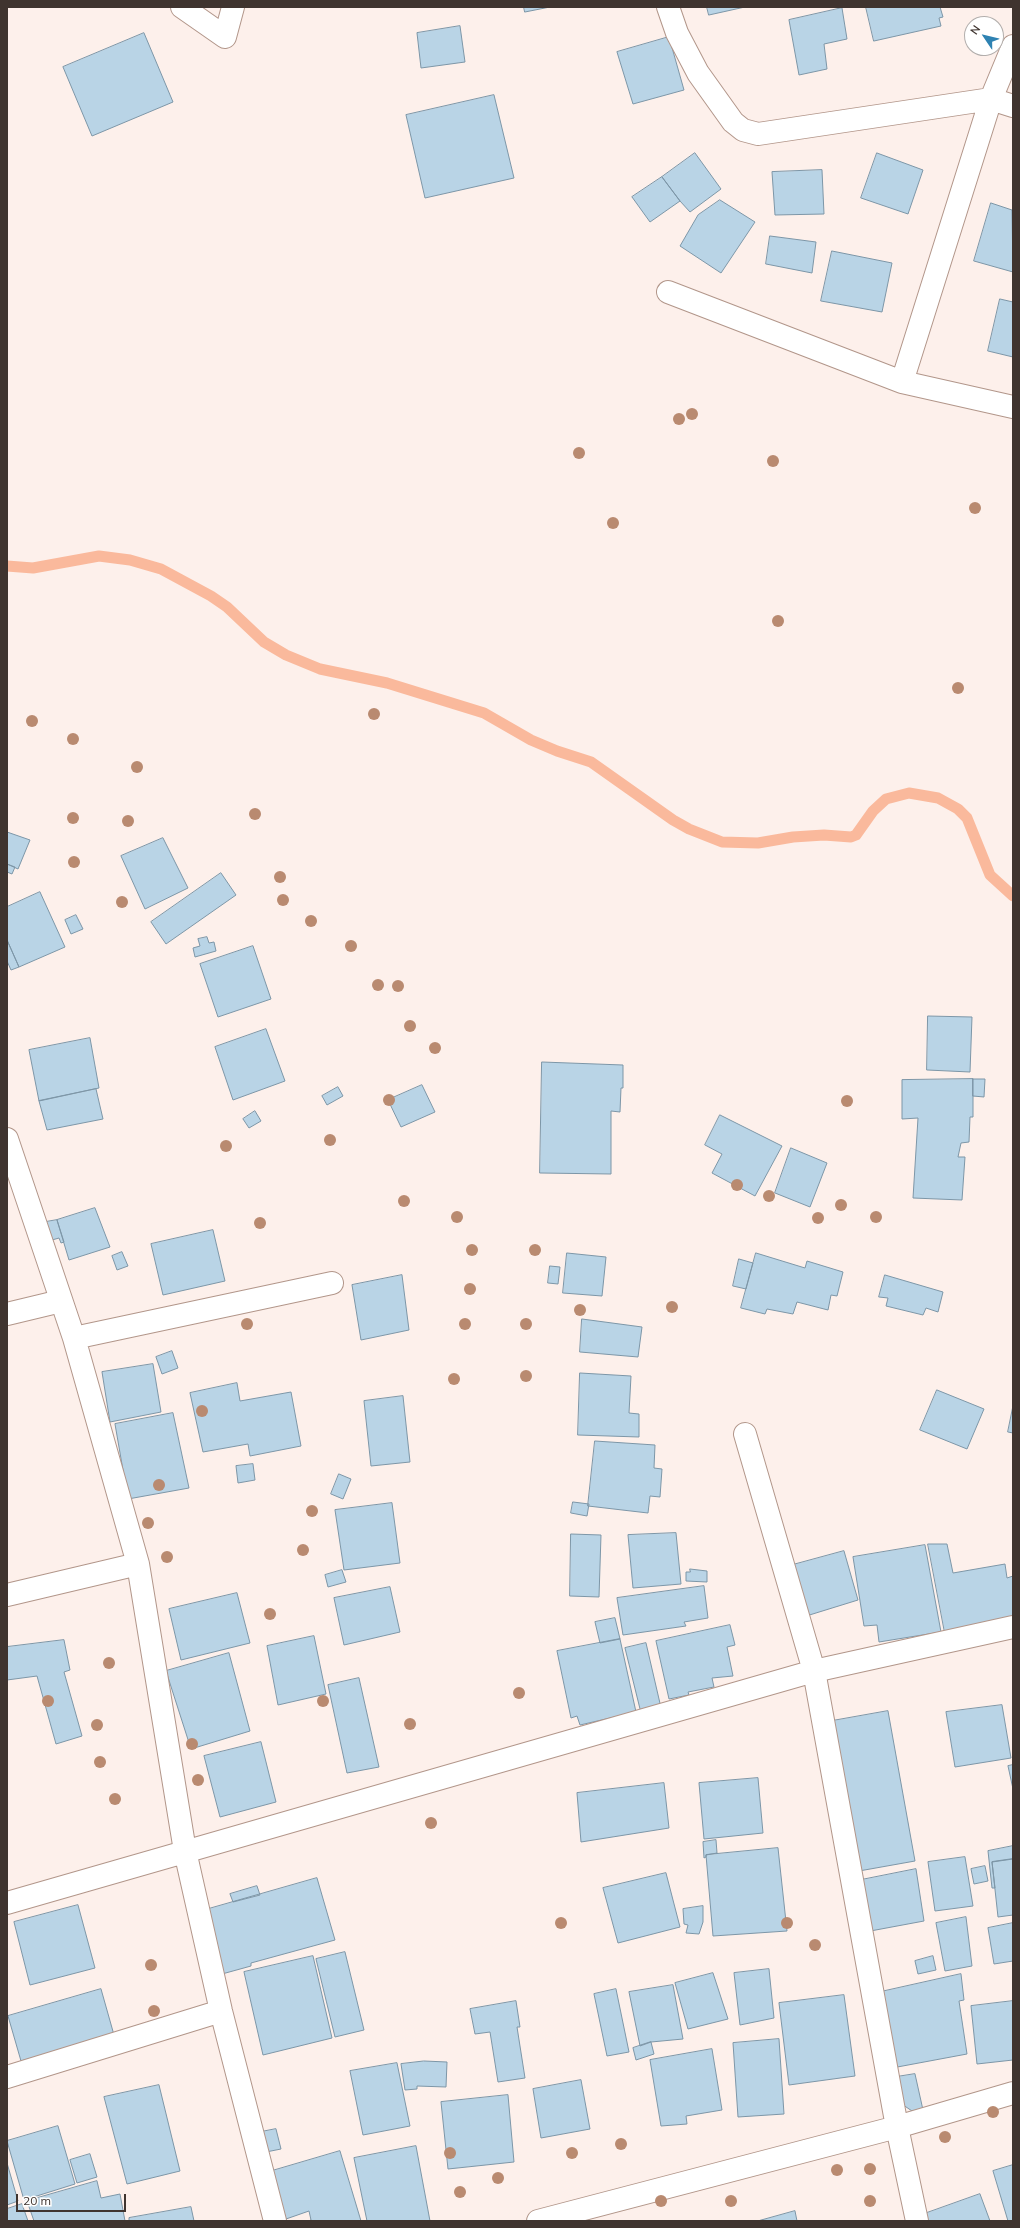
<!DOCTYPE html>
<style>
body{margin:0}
#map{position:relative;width:1020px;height:2228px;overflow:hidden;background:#fdf0eb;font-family:Mulish,sans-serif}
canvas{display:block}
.frame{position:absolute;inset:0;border:8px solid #3f342f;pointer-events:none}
.north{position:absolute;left:964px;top:16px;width:40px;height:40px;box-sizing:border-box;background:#fff;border:1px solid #b2aeac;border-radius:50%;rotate:305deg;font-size:11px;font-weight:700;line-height:16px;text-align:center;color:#3f342f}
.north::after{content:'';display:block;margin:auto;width:14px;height:18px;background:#2e82b2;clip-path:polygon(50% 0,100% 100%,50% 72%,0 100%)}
.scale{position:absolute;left:16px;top:2194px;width:110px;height:18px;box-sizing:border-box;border:2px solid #3f342f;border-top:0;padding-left:5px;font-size:12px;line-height:14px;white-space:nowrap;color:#3f342f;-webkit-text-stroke:3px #fff;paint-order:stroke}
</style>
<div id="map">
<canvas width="1020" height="2228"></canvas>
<div class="frame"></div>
<div class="north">N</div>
<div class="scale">20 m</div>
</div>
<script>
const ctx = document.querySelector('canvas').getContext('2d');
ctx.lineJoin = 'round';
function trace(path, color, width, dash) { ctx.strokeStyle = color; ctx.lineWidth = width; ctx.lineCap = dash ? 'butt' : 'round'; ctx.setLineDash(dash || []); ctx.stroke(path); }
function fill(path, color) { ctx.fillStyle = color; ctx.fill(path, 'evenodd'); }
trace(new Path2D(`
 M7 566 33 568 99 556 130 560 161 569 211 596 227 607 264 642 286 655 320 669 387 683 484 713 531 740 557 751 591 762 673 820 689 829 722 842 758 843 793 837 824 835 851 837 856 835 873 811 886 799 909 793 938 798 958 809 967 818 990 875 1013 896`), '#fab99c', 11);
const building = new Path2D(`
 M524 7H550L525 12Z
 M707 7H745L709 15Z
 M866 7H940L943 17 939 18 941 26 874 41Z
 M842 8 847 39 824 44 827 69 799 75 789 20Z
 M460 26 465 62 421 68 417 33Z
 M144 33 173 102 92 136 63 67Z
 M669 37 684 90 633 104 617 52Z
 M494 95 514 178 425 198 406 115Z
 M695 153 721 189 690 212 680 201 662 177Z
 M877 153 923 170 908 214 861 198Z
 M822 170 824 214 775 215 772 172Z
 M662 177 680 201 650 222 632 197Z
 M720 200 755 222 721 273 680 246 698 215Z
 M991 203 1012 210 1013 272 974 261Z
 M770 236 816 242 812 273 766 264Z
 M832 251 892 263 882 312 821 301Z
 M1000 299 1013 302V357L988 351Z
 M7 832 30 840 18 869 7 864Z
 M163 838 188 888 145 909 121 856Z
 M7 864 15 867 12 874 7 872Z
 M221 873 236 895 166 944 151 922Z
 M40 892 65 947 19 967 7 940V907Z
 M76 915 83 929 71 934 65 920Z
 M207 937 209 943 214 942 216 951 195 957 193 948 200 946 198 939Z
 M7 940 19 967 11 970 7 961Z
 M253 946 271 999 218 1017 200 964Z
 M928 1016 972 1017 970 1072 927 1070Z
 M266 1029 285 1081 233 1100 215 1047Z
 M90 1038 99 1088 39 1101 29 1050Z
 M542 1062 623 1065V1088H621L620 1112 611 1111V1174L540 1173Z
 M973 1079V1117H970L969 1142 961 1143 958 1157H965L962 1200 913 1198 918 1118 902 1119V1080Z
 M973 1079H985L984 1097 973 1096Z
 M422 1085 435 1112 401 1127 388 1100Z
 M338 1087 343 1096 327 1105 322 1096Z
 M96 1089 103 1119 47 1130 39 1101Z
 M255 1111 261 1121 249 1128 243 1119Z
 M720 1115 782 1146 755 1196 712 1173 722 1154 705 1145Z
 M791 1148 827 1163 810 1207 775 1193Z
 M95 1208 110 1247 69 1260 57 1220Z
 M57 1220 64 1242 61 1243 59 1238 45 1242 40 1223Z
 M213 1230 225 1281 163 1295 151 1244Z
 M122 1252 128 1266 117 1270 112 1256Z
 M567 1253 606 1257 602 1296 563 1293Z
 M756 1253 805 1268 807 1261 843 1272 837 1296 831 1295 828 1310 797 1302 793 1314 767 1309 765 1314 741 1308Z
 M739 1259 753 1263 746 1289 733 1286Z
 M550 1266 560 1267 558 1284 548 1283Z
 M402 1275 409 1330 361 1340 352 1285Z
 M885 1275 943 1292 938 1312 926 1308 923 1315 886 1306 888 1298 879 1297Z
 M582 1319 642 1327 638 1357 580 1352Z
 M172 1351 178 1368 162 1374 156 1357Z
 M153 1364 161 1412 110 1422 102 1372Z
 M580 1373 631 1376 629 1413 639 1414V1437L578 1435Z
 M237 1383 240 1401 291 1392 301 1446 250 1456 248 1444 203 1452 190 1393Z
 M937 1390 984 1409 967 1449 920 1430Z
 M403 1396 410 1462 371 1466 364 1401Z
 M1013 1406V1433L1008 1432Z
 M173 1413 189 1488 128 1499 115 1424Z
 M595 1441 655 1445 654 1468 662 1469 660 1497 650 1496 648 1513 588 1506Z
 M253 1464 255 1480 238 1483 236 1466Z
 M339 1474 351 1479 343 1499 331 1494Z
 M573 1502 589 1504 587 1516 571 1513Z
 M392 1503 400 1563 344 1570 335 1510Z
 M676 1533 681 1584 633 1588 628 1535Z
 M571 1534 601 1535 599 1597 570 1596Z
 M928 1544H947L953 1573 1005 1564 1007 1578 1013 1576V1620L945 1633Z
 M925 1545 941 1632 879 1642 877 1625 864 1626 853 1557Z
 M844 1551 858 1600 803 1617 789 1566Z
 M690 1569 707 1571V1582L686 1581V1572H690Z
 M342 1570 346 1582 328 1587 325 1575Z
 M704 1586 708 1618 684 1622 686 1626 623 1635 617 1598Z
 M390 1587 400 1632 344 1645 334 1598Z
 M237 1593 250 1643 181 1660 169 1609Z
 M615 1618 620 1639 600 1643 595 1622Z
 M730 1625 735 1645 727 1647 733 1676 712 1678 714 1687 688 1692 689 1695 669 1699 656 1641Z
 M314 1636 326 1694 278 1705 267 1646Z
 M620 1639 636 1712 580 1725 577 1716 571 1718 557 1651Z
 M64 1640 70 1670 64 1672 82 1736 56 1744 37 1676 7 1680V1647Z
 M646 1643 662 1712 642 1717 625 1648Z
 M229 1653 250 1731 191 1749 166 1671Z
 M359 1678 379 1767 347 1773 328 1685Z
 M1002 1705 1011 1758 955 1767 946 1712Z
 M888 1711 915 1861 859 1871 832 1721Z
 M261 1742 276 1802 220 1817 204 1756Z
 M1013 1765V1789L1008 1766Z
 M758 1778 763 1833 704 1839 699 1783Z
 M664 1783 669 1828 581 1842 577 1793Z
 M716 1840 717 1853 706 1855V1857L704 1858 703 1842Z
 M1013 1846V1859L992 1862 995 1888H992L988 1851Z
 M778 1848 787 1931 713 1936 706 1855Z
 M965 1857 973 1906 935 1911 928 1862Z
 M1013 1859V1915L998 1917 992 1862Z
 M985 1866 988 1881 974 1884 971 1869Z
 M916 1869 924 1921 865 1932 856 1881Z
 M666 1873 680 1927 618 1943 603 1888Z
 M317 1878 335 1940 251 1963V1966L222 1974 205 1910Z
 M257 1886 260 1895 233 1902 230 1894Z
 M78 1905 95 1968 30 1985 14 1922Z
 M703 1906V1922L699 1934 686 1933 688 1925 684 1924 683 1909Z
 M966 1917 972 1966 945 1971 936 1923Z
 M1013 1923V1961L994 1964 988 1928Z
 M345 1952 364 2030 335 2037 316 1959Z
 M313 1956 332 2038 263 2055 244 1972Z
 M933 1956 936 1970 918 1974 915 1961Z
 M769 1969 774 2018 740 2025 734 1973Z
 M713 1973 728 2019 688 2029 675 1983Z
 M961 1974 964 2000 959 2001 967 2054 892 2068 876 1993Z
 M673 1985 683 2039 651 2042 640 2046 629 1992Z
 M101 1989 114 2035 21 2061 8 2016Z
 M616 1989 629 2052 607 2056 594 1994Z
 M844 1995 855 2076 789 2085 779 2003Z
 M516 2001 520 2027H517L525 2078 498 2082 490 2032 475 2034 470 2009Z
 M1013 2001V2060L977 2064 971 2006Z
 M779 2039 784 2114 738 2117 733 2043Z
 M651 2042 654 2054 636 2060 633 2048Z
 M712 2049 722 2110 686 2116 687 2124 661 2126 650 2060Z
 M424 2061 447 2062 446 2087 417 2086V2089L405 2090 401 2064Z
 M397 2063 410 2126 363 2135 350 2071Z
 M915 2074 923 2110 912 2111 893 2098 890 2078Z
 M581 2080 590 2129 541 2138 533 2089Z
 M159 2085 180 2171 127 2184 104 2097Z
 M508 2095 514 2162 448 2169 441 2102Z
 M58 2126 75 2184 24 2200 7 2141Z
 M276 2129 281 2149 261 2153 256 2133Z
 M416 2146 430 2221H367L354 2158Z
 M340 2151 361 2221H308L311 2220 309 2211 286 2219 272 2171Z
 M90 2154 97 2177 77 2183 70 2160Z
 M7 2163 18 2201 7 2205Z
 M1013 2165V2221H1008L993 2171Z
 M97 2181 101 2198 120 2194 125 2221H34L27 2201Z
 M980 2194 990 2221H927L924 2214Z
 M22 2204 28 2221H7V2209Z
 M191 2207 194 2221H129V2218Z
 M795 2211 797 2221H758Z`);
fill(building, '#b9d4e6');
trace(building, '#7d96a7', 1);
const minor = new Path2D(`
 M182 7 225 37 233 7
 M668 7 677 33 698 73 733 122 743 130 758 134 991 99 1013 106
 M668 292 902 382 1013 407
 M902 382 991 99 1013 46
 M7 1139 74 1338 138 1564 185 1851 221 2011 275 2221
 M7 1314 61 1301
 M74 1338 332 1283
 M745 1434 814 1671 897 2127 917 2221
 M7 1595 138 1564
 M7 1903 814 1671 1013 1627
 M7 2077 221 2011
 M538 2221 897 2127 1013 2093`);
trace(minor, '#b2968a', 24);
trace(minor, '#fff', 22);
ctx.fillStyle = '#b98a70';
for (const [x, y] of [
 [692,414],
 [679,419],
 [579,453],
 [773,461],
 [975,508],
 [613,523],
 [778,621],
 [958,688],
 [374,714],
 [32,721],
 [73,739],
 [137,767],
 [255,814],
 [73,818],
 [128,821],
 [74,862],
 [280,877],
 [283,900],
 [122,902],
 [311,921],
 [351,946],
 [378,985],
 [398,986],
 [410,1026],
 [435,1048],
 [389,1100],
 [847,1101],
 [330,1140],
 [226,1146],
 [737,1185],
 [769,1196],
 [404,1201],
 [841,1205],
 [457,1217],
 [876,1217],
 [818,1218],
 [260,1223],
 [472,1250],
 [535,1250],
 [470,1289],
 [672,1307],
 [580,1310],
 [247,1324],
 [465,1324],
 [526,1324],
 [526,1376],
 [454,1379],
 [202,1411],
 [159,1485],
 [312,1511],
 [148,1523],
 [303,1550],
 [167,1557],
 [270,1614],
 [109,1663],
 [519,1693],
 [48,1701],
 [323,1701],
 [410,1724],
 [97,1725],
 [192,1744],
 [100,1762],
 [198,1780],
 [115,1799],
 [431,1823],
 [561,1923],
 [787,1923],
 [815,1945],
 [151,1965],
 [154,2011],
 [993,2112],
 [945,2137],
 [621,2144],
 [450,2153],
 [572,2153],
 [870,2169],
 [837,2170],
 [498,2178],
 [460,2192],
 [661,2201],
 [731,2201],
 [870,2201]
]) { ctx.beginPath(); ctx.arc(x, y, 6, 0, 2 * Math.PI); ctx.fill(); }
</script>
